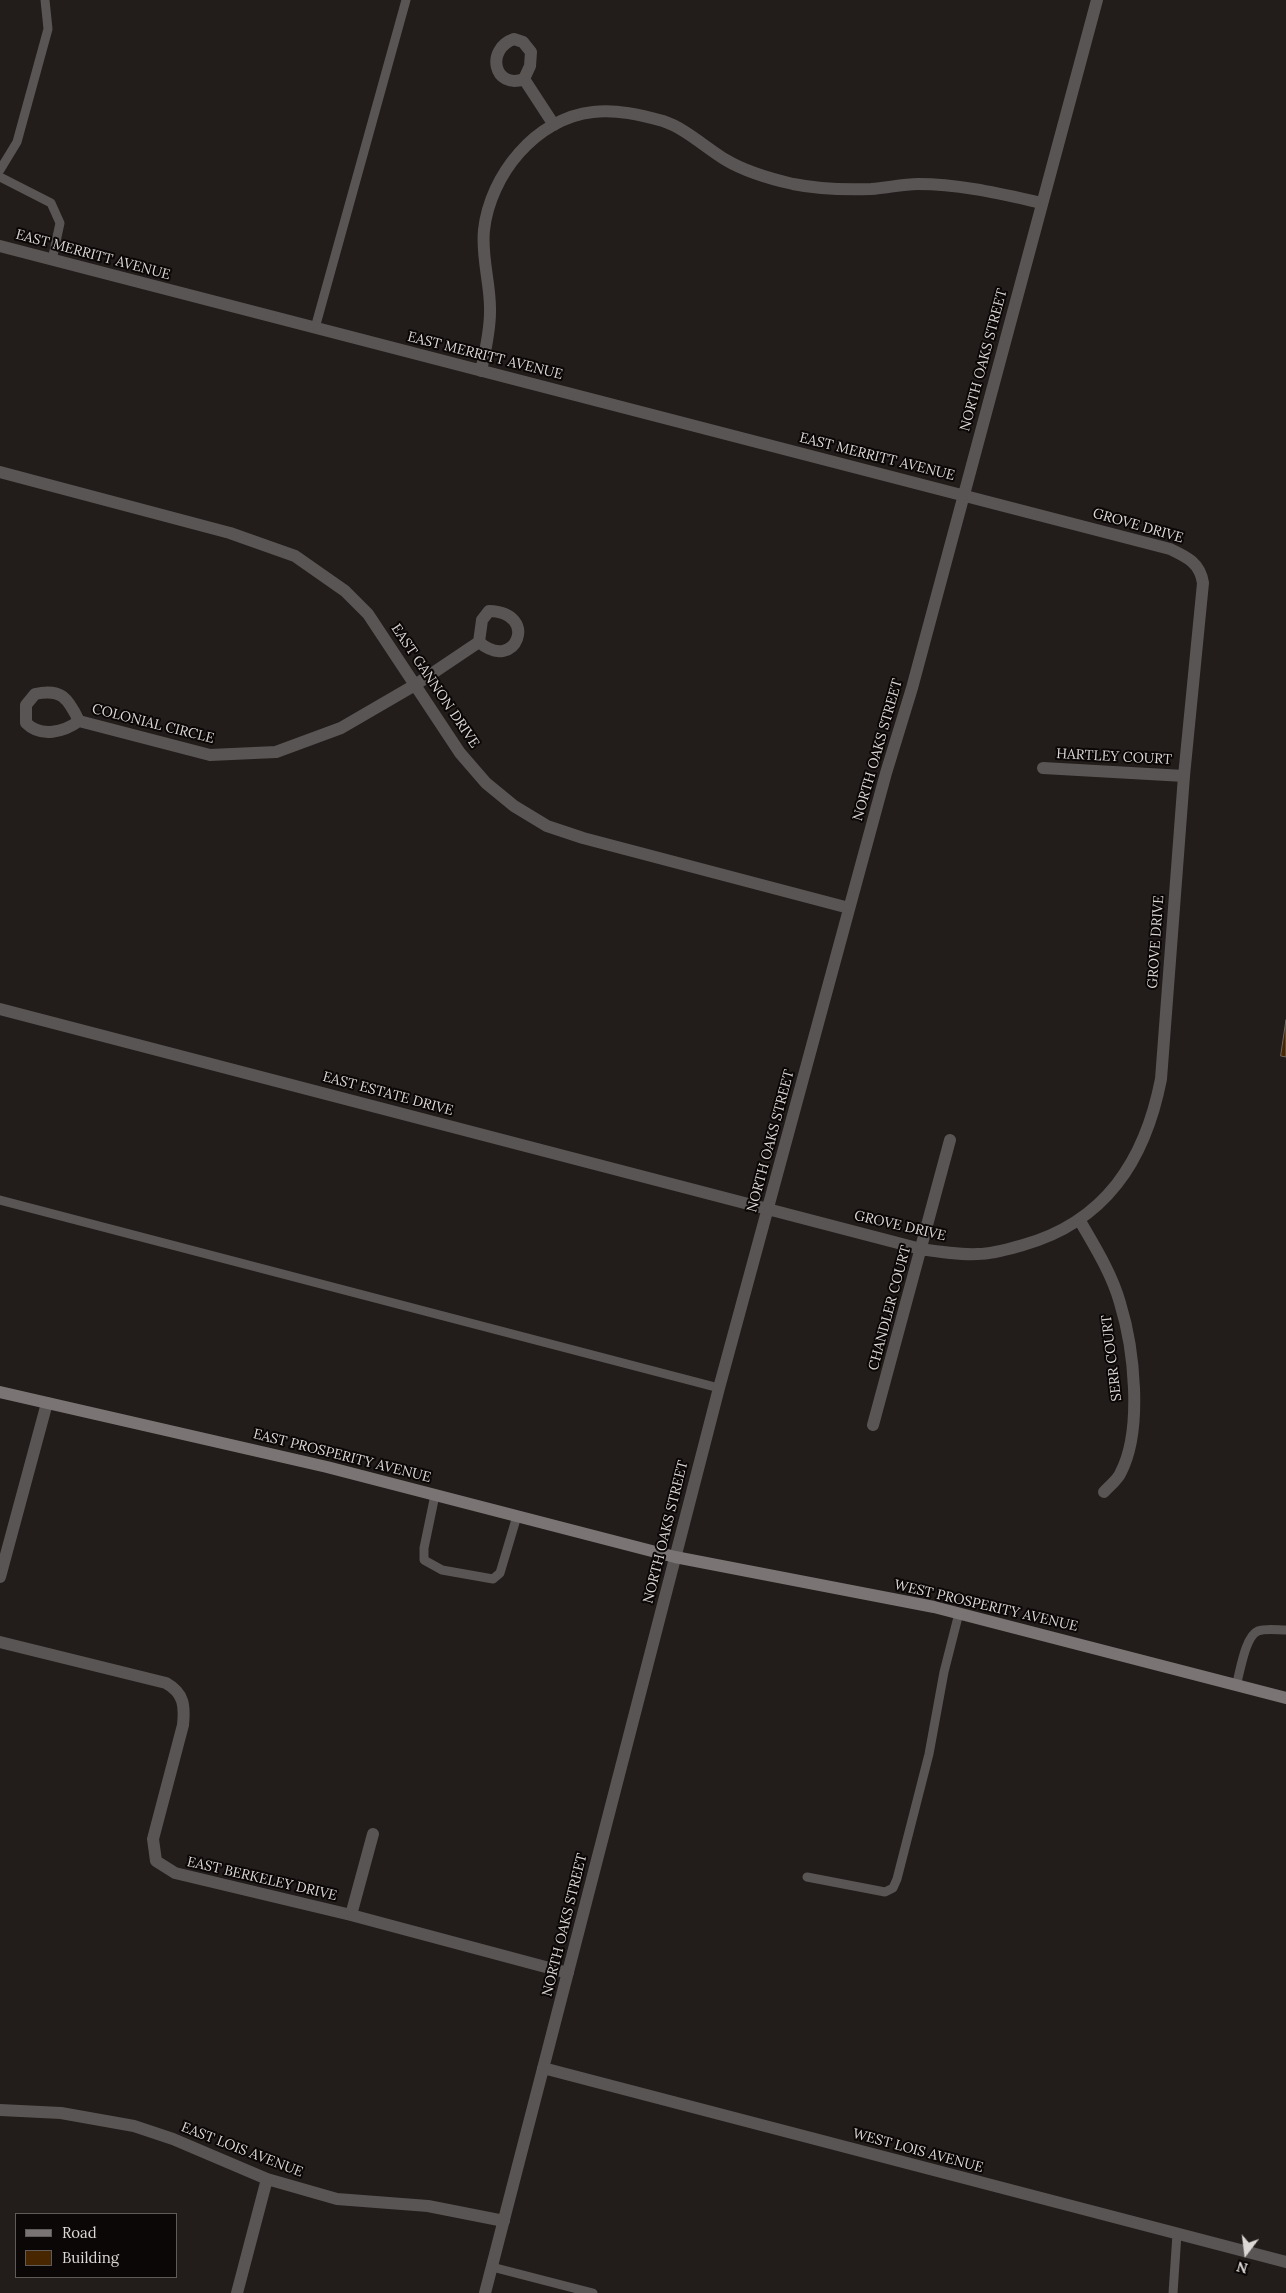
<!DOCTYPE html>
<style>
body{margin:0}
#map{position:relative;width:1286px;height:2293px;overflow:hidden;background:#221c1a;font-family:Lora,serif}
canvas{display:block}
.legend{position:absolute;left:15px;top:2213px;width:162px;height:65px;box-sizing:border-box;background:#0a0706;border:1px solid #5e5b59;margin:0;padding:6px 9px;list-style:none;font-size:15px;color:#dcd8d6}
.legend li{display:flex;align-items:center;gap:10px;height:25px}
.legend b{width:25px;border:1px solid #5e5b59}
.north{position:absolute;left:1221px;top:2228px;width:50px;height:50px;-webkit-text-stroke:4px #0a0706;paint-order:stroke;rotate:195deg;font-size:14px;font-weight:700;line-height:20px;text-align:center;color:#dcd8d6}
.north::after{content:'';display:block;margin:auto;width:18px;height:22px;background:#dcd8d6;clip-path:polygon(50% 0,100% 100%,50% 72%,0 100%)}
</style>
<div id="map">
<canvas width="1286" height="2293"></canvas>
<ul class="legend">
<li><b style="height:6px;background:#7a7474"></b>Road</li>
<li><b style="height:14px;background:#482600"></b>Building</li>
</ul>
<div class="north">N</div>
</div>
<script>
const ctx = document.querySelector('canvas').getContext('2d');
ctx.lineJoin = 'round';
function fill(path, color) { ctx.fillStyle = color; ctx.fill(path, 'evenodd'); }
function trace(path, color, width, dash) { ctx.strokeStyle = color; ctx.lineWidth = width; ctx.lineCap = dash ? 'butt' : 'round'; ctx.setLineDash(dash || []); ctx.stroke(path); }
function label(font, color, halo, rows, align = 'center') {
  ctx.font = font + ' Lora,serif'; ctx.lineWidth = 4; ctx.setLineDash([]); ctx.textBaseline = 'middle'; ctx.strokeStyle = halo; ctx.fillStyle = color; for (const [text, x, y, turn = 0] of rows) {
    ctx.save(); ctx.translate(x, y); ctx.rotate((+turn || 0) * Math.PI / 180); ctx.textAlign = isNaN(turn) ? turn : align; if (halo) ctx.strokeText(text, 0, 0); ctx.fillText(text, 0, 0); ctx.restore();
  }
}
const building = new Path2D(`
 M1286 1020V1057L1281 1056Z`);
fill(building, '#482600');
trace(building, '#6c6661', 1);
trace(new Path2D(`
 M0 170 17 142 48 29 45 0
 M0 177 51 203 60 223 52 260
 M315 328 406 0
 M0 1200 719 1388
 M435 1495 424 1548V1560L442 1570 493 1579 500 1573 517 1516
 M1236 1686C1240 1673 1245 1636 1258 1631 1266 1628 1278 1630 1286 1630
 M807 1877 885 1892 893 1888 897 1879 929 1754 944 1672 959 1613
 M492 2267 593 2293
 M1173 2293 1177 2234`), '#585554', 9);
trace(new Path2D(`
 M514 39 523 42 531 52 530 66 524 79C494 90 485 49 514 39Z
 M524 79 554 125
 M0 246 1170 549C1187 557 1200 563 1203 583L1184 776 1161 1079C1145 1161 1105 1222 1023 1245 1009 1249 993 1254 978 1254 959 1255 940 1252 921 1249L0 1009
 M481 371C485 352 490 332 490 312 491 285 481 258 484 230 490 175 536 118 593 112 616 109 641 115 663 121 685 128 706 148 726 160 746 172 771 179 793 184 818 189 845 190 871 189 887 188 902 184 918 184 960 184 1001 194 1042 203
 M0 472 230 533 295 556 345 591 368 614 460 753 486 783 514 806 547 826 583 838 849 908
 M489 611C540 612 516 674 479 642L482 620Z
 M79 721C64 732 41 738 26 723V705L35 694C61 688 68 698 79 721L210 755 276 752 341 728 415 685 479 642
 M1043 768 1184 776
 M1080 1221C1095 1247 1112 1274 1120 1303 1134 1348 1143 1429 1121 1472 1118 1480 1109 1486 1104 1492
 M873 1425 950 1140
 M0 1577 47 1403
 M0 1642 166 1683C184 1693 185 1706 183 1725L153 1839 156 1861 175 1873 351 1915 568 1973
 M351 1915 373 1834
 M543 2068 1286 2262
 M0 2110 61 2113 134 2126 173 2139 267 2179 337 2199 428 2206 504 2221
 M237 2293 267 2179
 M485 2293 719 1388 886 773 912 688 1097 0`), '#585554', 12);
trace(new Path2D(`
 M0 1392 327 1467 675 1557 934 1607 1286 1698`), '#7a7474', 12);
label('14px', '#dcd8d6', '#0a0706', [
 ["EAST MERRITT AVENUE",93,255,15],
 ["EAST MERRITT AVENUE",485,356,14],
 ["NORTH OAKS STREET",984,360,-75],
 ["EAST MERRITT AVENUE",877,457,14],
 ["GROVE DRIVE",1138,526,16],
 ["EAST GANNON DRIVE",435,686,56],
 ["COLONIAL CIRCLE",153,724,14],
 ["NORTH OAKS STREET",878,750,-74],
 ["HARTLEY COURT",1114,757,3],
 ["GROVE DRIVE",1156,942,-86],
 ["EAST ESTATE DRIVE",388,1094,15],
 ["NORTH OAKS STREET",771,1141,-75],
 ["GROVE DRIVE",900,1226,13],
 ["CHANDLER COURT",890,1308,-75],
 ["SERR COURT",1112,1358,-97],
 ["EAST PROSPERITY AVENUE",342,1456,14],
 ["NORTH OAKS STREET",666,1532,-76],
 ["WEST PROSPERITY AVENUE",986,1606,13],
 ["EAST BERKELEY DRIVE",262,1879,13],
 ["NORTH OAKS STREET",565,1925,-76],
 ["EAST LOIS AVENUE",242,2150,21],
 ["WEST LOIS AVENUE",918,2151,15]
]);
</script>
